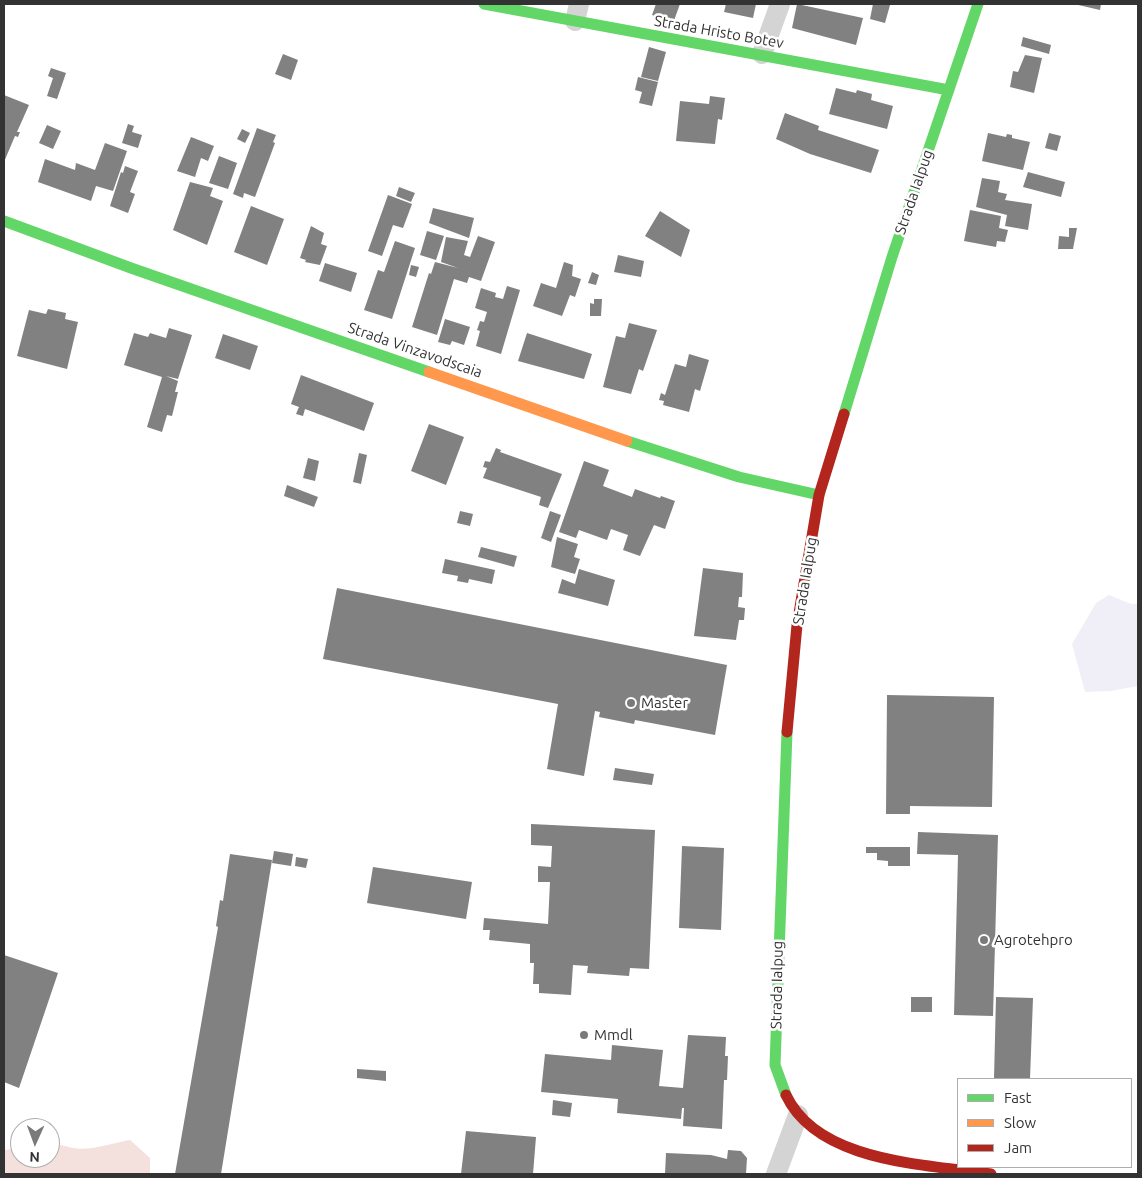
<!DOCTYPE html>
<style>
body{margin:0}
#map{position:relative;width:1142px;height:1178px;overflow:hidden;background:#fff;font-family:Ubuntu,sans-serif}
canvas{display:block}
.frame{position:absolute;inset:0;border:5px solid #333;pointer-events:none}
.legend{position:absolute;left:957px;top:1078px;width:175px;height:90px;box-sizing:border-box;background:#fff;border:1px solid #adadad;margin:0;padding:6px 9px;list-style:none;font-size:15px;color:#333}
.legend li{display:flex;align-items:center;gap:10px;height:25px}
.legend b{width:25px;border:1px solid #adadad}
.north{position:absolute;left:10px;top:1118px;width:50px;height:50px;box-sizing:border-box;background:#fff;border:1px solid #adadad;border-radius:50%;rotate:182deg;font-size:14px;font-weight:700;line-height:20px;text-align:center;color:#333}
.north::after{content:'';display:block;margin:auto;width:18px;height:22px;background:#7a7a7a;clip-path:polygon(50% 0,100% 100%,50% 72%,0 100%)}
</style>
<div id="map">
<canvas width="1142" height="1178"></canvas>
<div class="frame"></div>
<ul class="legend">
<li><b style="height:6px;background:#63d668"></b>Fast</li>
<li><b style="height:6px;background:#ff974d"></b>Slow</li>
<li><b style="height:6px;background:#b3261e"></b>Jam</li>
</ul>
<div class="north">N</div>
</div>
<script>
const ctx = document.querySelector('canvas').getContext('2d');
ctx.lineJoin = 'round';
function fill(path, color) { ctx.fillStyle = color; ctx.fill(path, 'evenodd'); }
function trace(path, color, width, dash) { ctx.strokeStyle = color; ctx.lineWidth = width; ctx.lineCap = dash ? 'butt' : 'round'; ctx.setLineDash(dash || []); ctx.stroke(path); }
function label(font, color, halo, rows, align = 'center') {
  ctx.font = font + ' Ubuntu,sans-serif'; ctx.lineWidth = 5; ctx.setLineDash([]); ctx.textBaseline = 'middle'; ctx.strokeStyle = halo; ctx.fillStyle = color; for (const [text, x, y, turn = 0] of rows) {
    ctx.save(); ctx.translate(x, y); ctx.rotate((+turn || 0) * Math.PI / 180); ctx.textAlign = isNaN(turn) ? turn : align; if (halo) ctx.strokeText(text, 0, 0); ctx.fillText(text, 0, 0); ctx.restore();
  }
}
fill(new Path2D(`
 M1109 595 1131 604H1138V686L1110 691 1085 692 1072 644 1096 603Z`), '#f0eef6');
fill(new Path2D(`
 M130 1140 150 1158V1174H4V1150L20 1148V1158H50V1145C60 1144 64 1146 73 1148 91 1151 113 1143 130 1140Z`), '#f4e0dc');
fill(new Path2D(`
 M656 4H680L672 26 666 24 667 20 652 15Z
 M726 4H756L753 18 724 12Z
 M797 4 863 18 856 45 792 28Z
 M873 4 890 5 885 23 870 19Z
 M1074 4H1101L1100 10Z
 M1023 37 1051 45 1049 54 1021 46Z
 M649 47 666 52 658 81 641 77Z
 M283 54 298 60 291 80 275 74Z
 M1025 55 1042 58 1034 93 1010 87 1013 71 1018 72Z
 M51 68 66 73 57 99 47 96 53 78 48 76Z
 M638 77 658 82 652 106 639 103 642 92 635 90Z
 M836 88 856 93 857 90 872 94 871 100 893 106 887 129 829 114Z
 M4 95 29 105 17 132H20L18 137 15 136 4 162Z
 M710 96 725 98 722 120 718 119 715 144 676 141 680 101 709 104Z
 M785 113 819 126 818 130 879 150 871 173 810 154 776 139Z
 M128 124 134 126 132 132 142 135 138 148 122 143Z
 M47 125 61 131 53 149 39 143Z
 M257 128 276 135 273 142 275 143 255 197 244 193 243 198 233 194Z
 M242 129 250 133 245 143 237 139Z
 M988 133 1006 137 1007 134 1012 135V138L1030 142 1023 170 982 161Z
 M1049 133 1061 136 1057 151 1045 148Z
 M191 137 214 146 208 161 201 158 195 177 177 171Z
 M105 143 127 151 113 191 96 186 91 201 38 182 45 159 75 170 76 163 95 170Z
 M219 156 237 163 228 189 209 183Z
 M125 166 138 171 130 192 135 194 128 213 110 206 121 172 123 173Z
 M1028 172 1065 182 1061 197 1023 187Z
 M982 178 1000 181 998 192 1007 194 1005 200 1032 204 1028 230 1005 226 1007 215 976 207Z
 M190 182 213 188 210 196 223 201 207 245 173 230Z
 M399 187 415 193 411 202 396 196Z
 M388 195 412 204 403 228 393 225 382 256 368 251Z
 M251 206 284 219 267 265 234 252Z
 M433 208 474 218 469 238 429 223Z
 M970 210 1001 216 999 228 1008 230 1005 242 997 241 996 247 964 241Z
 M660 211 690 230 681 257 645 236Z
 M311 226 324 233 321 244 327 246 320 265 305 262 306 260 300 258Z
 M1069 228H1077L1073 249H1058L1059 236 1069 237Z
 M427 231 444 236 436 260 420 255Z
 M478 236 495 242 481 281 469 277 467 283 454 279 437 335 412 327 429 273 431 274 435 262 458 268 441 262 446 237 468 241 464 255 470 257Z
 M395 241 415 248 392 319 364 310 378 270 384 272Z
 M618 255 644 261 641 277 614 272Z
 M564 262 573 265 572 276 581 279 575 297 570 295 562 316 533 306 541 283 556 288Z
 M325 263 357 273 351 292 319 281Z
 M411 265 419 267 416 277 409 275Z
 M592 272 599 275 596 285 588 283Z
 M507 286 520 290 501 354 476 346 480 331 477 330 480 321 484 322 487 312 475 308 481 288 496 293 495 297 503 299Z
 M594 299H602L601 316H590V303L594 304Z
 M48 309 66 313 65 319 78 322 67 369 17 356 29 310 46 314Z
 M445 319 470 327 464 345 452 341 450 345 438 342Z
 M629 323 657 330 643 371 639 369 631 394 603 387 616 336 625 338Z
 M169 328 192 335 178 379 166 376 178 381 175 392H178L172 416 167 415 162 432 147 427 162 377 124 365 134 333 148 337 150 333 166 338Z
 M527 333 592 354 584 379 518 361Z
 M223 334 258 346 250 370 215 358Z
 M689 354 709 360 700 391 695 389 689 412 663 405 664 401 659 400 661 393 665 395 675 364 686 367Z
 M301 375 374 403 364 431 305 409 303 416 296 414 299 407 291 404Z
 M429 424 464 437 446 485 411 471Z
 M496 448 501 450 500 452 562 474 548 508 539 505 541 497 483 478 487 468 483 467 485 461 490 462Z
 M359 453 367 455 361 484 353 482Z
 M308 458 319 461 315 481 303 478Z
 M584 461 609 470 603 486 632 497 635 489 660 498 661 496 675 501 665 529 654 525 640 556 623 550 628 535 611 529 607 540 579 530 576 538 559 532Z
 M287 485 318 497 314 507 284 496Z
 M460 511 473 514 470 526 457 523Z
 M550 511 561 515 551 542 541 538Z
 M557 537 578 544 574 557 580 559 575 574 551 567Z
 M481 547 517 556 514 567 478 557Z
 M445 559 495 570 492 584 469 579 468 583 457 581 458 576 442 573Z
 M703 568 743 573 742 597H739L738 607 745 608 744 620H739L736 640 694 636Z
 M579 569 615 580 608 606 558 593 562 579 575 584Z
 M337 588 727 665 715 735 635 720 634 724 599 717 600 712 595 711 584 776 547 769 558 704 323 659Z
 M887 695 994 697 992 807 910 806V814H886Z
 M615 768 654 774 652 785 613 780Z
 M531 824 655 830 649 969 630 968 629 976 587 973 588 966 573 965 571 995 539 993V984H533L534 963H530V944L489 940 490 930H483L484 918 548 924 550 882H538V866L551 867 552 846 531 845Z
 M918 832 998 835 993 1016 954 1015 958 855 917 854Z
 M682 846 724 848 721 930 679 928Z
 M866 847H910V866H888V861L877 860V853H866Z
 M274 851 293 854 291 866 272 863Z
 M230 854 272 860 221 1174H175L218 927 216 926 220 900 223 901Z
 M296 857 308 859 306 868 295 866Z
 M373 867 472 882 466 919 367 903Z
 M4 955 58 973 19 1088 4 1082Z
 M911 997H932V1012H911Z
 M996 997 1033 998 1030 1079H994Z
 M688 1035 726 1037 725 1056H728L727 1080H724L722 1129 683 1126 684 1108H682L681 1119 617 1113 618 1099 541 1092 545 1054 611 1060 612 1045 663 1050 659 1086 683 1088Z
 M357 1069 386 1071V1081L357 1078Z
 M553 1100 572 1103 570 1117 552 1115Z
 M466 1131 536 1137 533 1174H461Z
 M728 1150 741 1151 747 1158 746 1174H665L666 1153 711 1155 727 1159Z`), '#818181');
trace(new Path2D(`
 M575 21 579 4
 M762 54 780 4
 M776 1174 798 1115`), '#d4d4d4', 20);
trace(new Path2D(`
 M484 4 949 90
 M4 221 131 268 429 372
 M844 414 892 257 978 4
 M627 441 739 477 819 495
 M786 1095 775 1065 787 732`), '#63d668', 11);
trace(new Path2D(`
 M429 372 627 441`), '#ff974d', 11);
trace(new Path2D(`
 M787 732 797 625 819 495 844 414
 M786 1095C818 1163 926 1164 991 1174`), '#b3261e', 11);
for (const [x, y, r, color] of [
 [631,703,5,"#7a7a7a"],
 [984,940,5,"#7a7a7a"],
 [584,1035,5,"#7a7a7a"]
]) { const dot = new Path2D(); dot.arc(x, y, r, 0, 2 * Math.PI); ctx.fillStyle = color; ctx.fill(dot); trace(dot, '#fff', 2); }
label('15px', '#333', '#fff', [
 ["Strada Hristo Botev",719,32,10],
 ["Strada Ialpug",914,192,-71],
 ["Strada Vinzavodscaia",415,350,19],
 ["Strada Ialpug",805,581,-81],
 ["Strada Ialpug",777,985,-89]
]);
label('15px', '#333', '#fff', [
 ["Master",641,703],
 ["Agrotehpro",994,940],
 ["Mmdl",594,1035]
], 'left');
</script>
